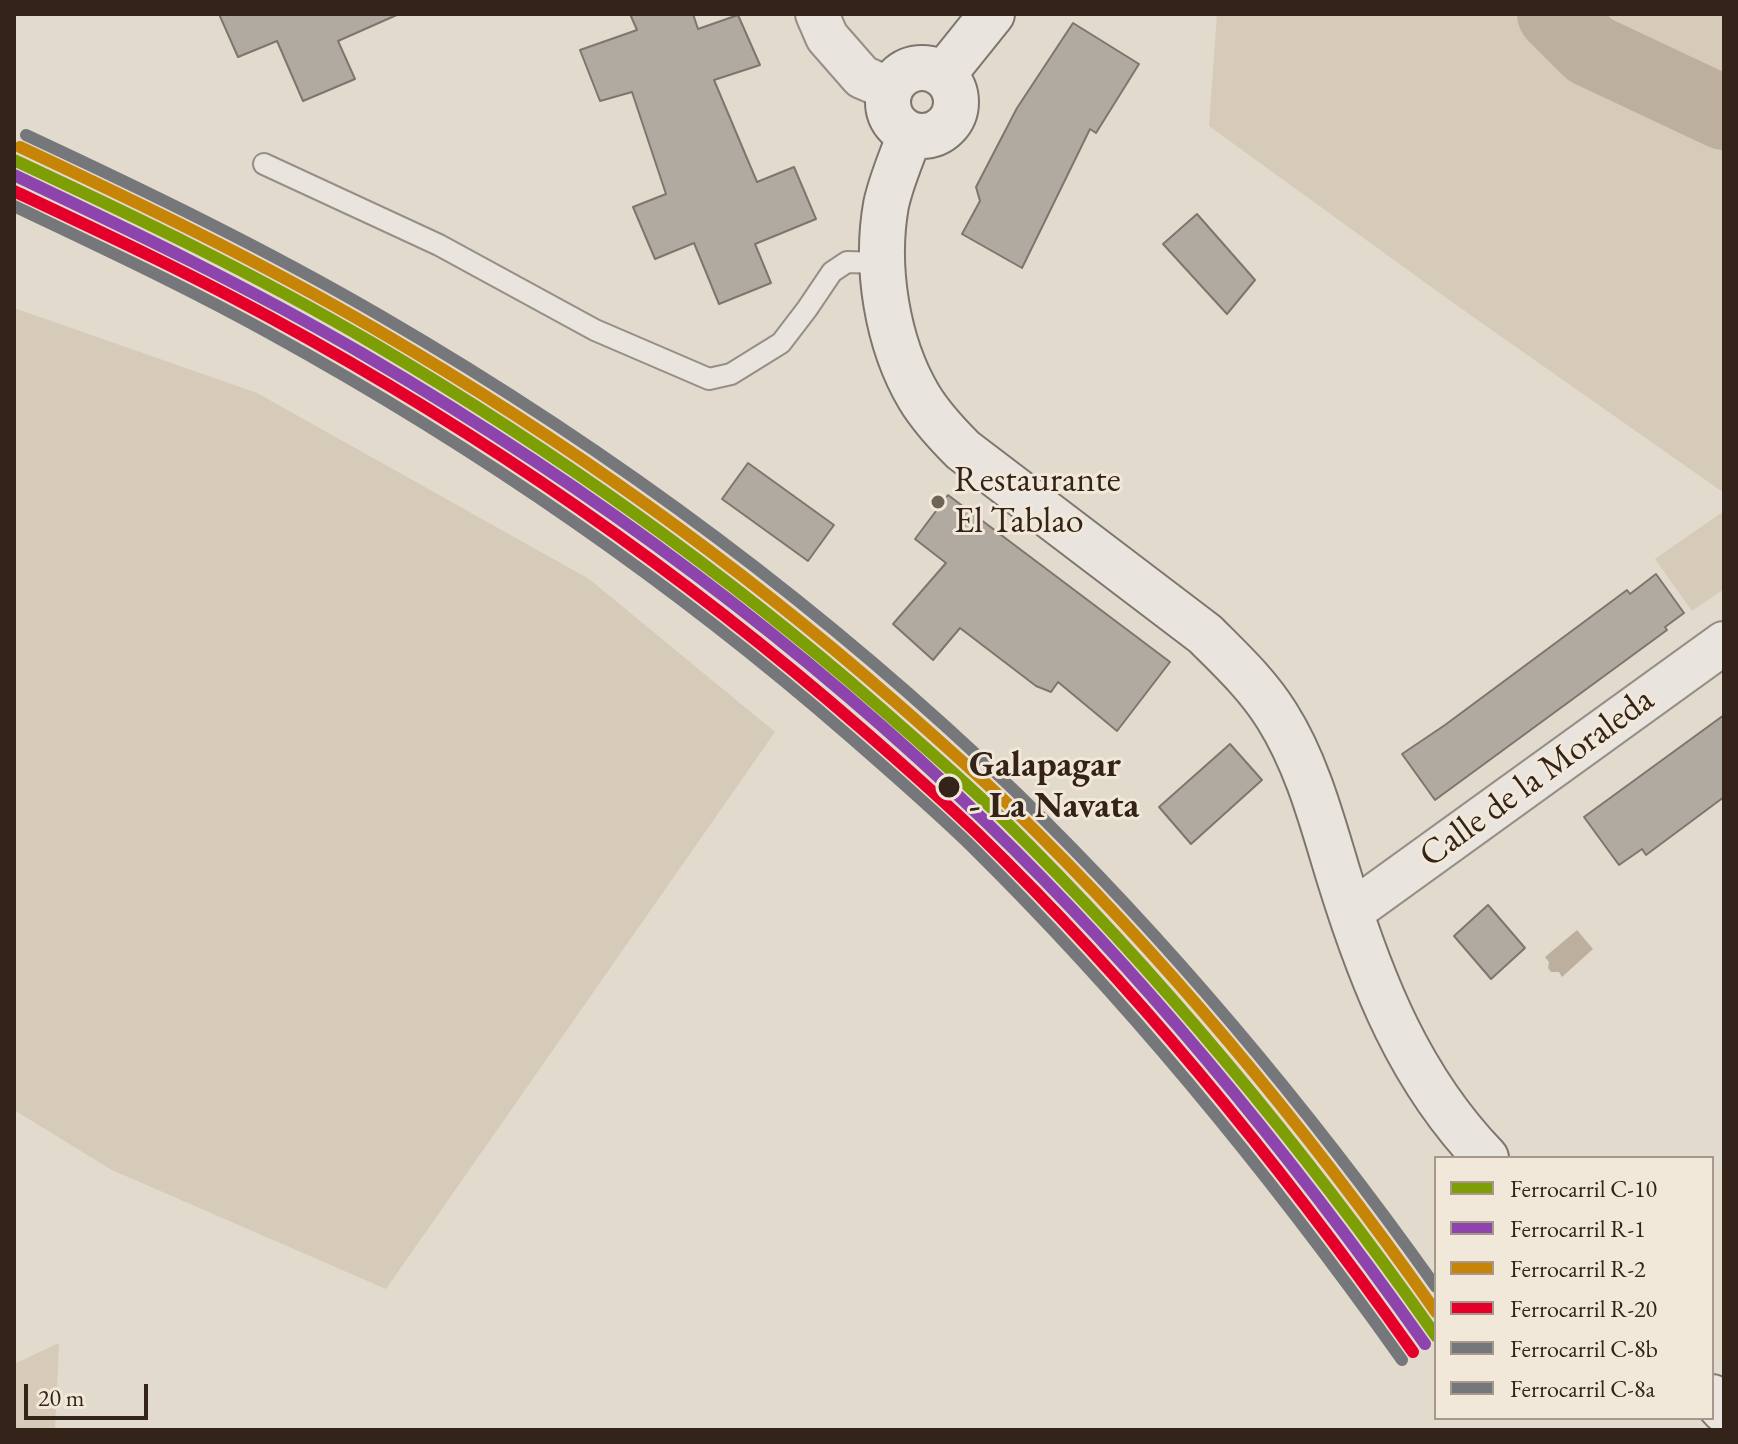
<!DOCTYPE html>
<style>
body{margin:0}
#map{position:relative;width:1738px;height:1444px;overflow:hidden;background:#e2dacd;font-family:"EB Garamond",serif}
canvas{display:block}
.frame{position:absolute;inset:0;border:16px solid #342318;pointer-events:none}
.legend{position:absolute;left:1434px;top:1156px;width:280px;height:264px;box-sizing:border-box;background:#f2e8d9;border:2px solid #a6998c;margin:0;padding:10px 14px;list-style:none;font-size:24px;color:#342318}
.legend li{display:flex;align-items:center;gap:16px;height:40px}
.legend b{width:40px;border:2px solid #a6998c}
.scale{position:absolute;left:24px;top:1384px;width:124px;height:36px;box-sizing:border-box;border:4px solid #342318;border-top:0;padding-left:10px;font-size:24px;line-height:28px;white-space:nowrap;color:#342318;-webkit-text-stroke:6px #f2e8d9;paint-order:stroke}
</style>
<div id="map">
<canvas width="1738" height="1444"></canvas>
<div class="frame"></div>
<ul class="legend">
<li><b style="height:10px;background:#7d9f05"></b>Ferrocarril C-10</li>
<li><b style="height:10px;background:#8e44ad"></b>Ferrocarril R-1</li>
<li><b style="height:10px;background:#c68506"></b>Ferrocarril R-2</li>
<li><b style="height:10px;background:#e4002b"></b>Ferrocarril R-20</li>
<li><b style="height:10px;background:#76777a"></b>Ferrocarril C-8b</li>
<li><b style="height:10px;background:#76777a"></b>Ferrocarril C-8a</li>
</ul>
<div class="scale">20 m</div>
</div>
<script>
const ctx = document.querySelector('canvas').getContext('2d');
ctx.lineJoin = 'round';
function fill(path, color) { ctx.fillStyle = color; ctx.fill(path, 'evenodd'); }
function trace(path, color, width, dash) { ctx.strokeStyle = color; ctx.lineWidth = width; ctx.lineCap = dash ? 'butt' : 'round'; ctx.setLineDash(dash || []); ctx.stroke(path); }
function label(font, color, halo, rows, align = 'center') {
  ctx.font = font + ' "EB Garamond",serif'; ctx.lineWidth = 6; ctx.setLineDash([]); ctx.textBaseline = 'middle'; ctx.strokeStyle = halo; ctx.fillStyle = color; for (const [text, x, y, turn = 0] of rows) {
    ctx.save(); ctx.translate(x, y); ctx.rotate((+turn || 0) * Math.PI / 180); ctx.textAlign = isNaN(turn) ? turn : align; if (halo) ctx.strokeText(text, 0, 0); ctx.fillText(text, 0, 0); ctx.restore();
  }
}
fill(new Path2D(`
 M1217 14H1724V493L1452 302 1209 126Z
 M14 308 257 393 589 579 775 732 386 1289 112 1170 14 1110Z
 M1724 511V589L1692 611 1655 559Z
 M59 1343 55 1430H14V1364Z`), '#d6cab8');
fill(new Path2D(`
 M1577 930 1593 949 1562 977 1559 972H1551L1548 968 1549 962 1545 957Z`), '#bdaf9e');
trace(new Path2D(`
 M1554 14 1590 50 1724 113`), '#bdaf9e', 74);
const building = new Path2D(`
 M219 14H399L338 41 355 79 303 101 277 41 238 57Z
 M630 14H693L698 29 738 15 760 65 714 80 757 182 794 167 816 219 755 244 771 283 719 304 694 243 655 259 633 207 666 194 632 92 600 101 580 50 637 30Z
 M1073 23 1139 64 1096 133 1090 129 1022 268 962 234 980 201 976 187 1017 108Z
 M1197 214 1255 280 1227 314 1163 244Z
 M748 463 834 525 808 561 722 499Z
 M948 495 1170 662 1117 731 1058 682 1051 692 1036 686 960 628 933 660 893 624 946 563 915 539Z
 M1656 574 1684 613 1665 627 1667 630 1435 800 1402 754 1445 725 1627 590 1630 594Z
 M1724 715V797L1646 855 1642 849 1619 865 1584 817Z
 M1230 744 1262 780 1191 844 1159 807Z
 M1488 905 1525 948 1491 979 1454 936Z`);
fill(building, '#b0aaa0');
trace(building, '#7d766e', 2);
const service = new Path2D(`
 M264 164 439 245 595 330 709 379 731 374 781 343 807 309 832 272 847 262 881 263`);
const minor = new Path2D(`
 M817 14 827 37 862 77 890 89
 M1350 913 1724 643`);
const secondary = new Path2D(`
 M888 102a34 34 0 1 1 68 0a34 34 0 1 1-68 0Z
 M943 75 992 14
 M910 134C902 157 891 181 886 205 875 267 887 343 919 397 931 417 947 434 963 450L1205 634C1231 660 1257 684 1277 716 1308 765 1323 825 1340 880 1372 983 1410 1079 1486 1158
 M1712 1397 1724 1410`);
trace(service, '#968f87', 24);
trace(minor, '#968f87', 46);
trace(secondary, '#7d766e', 48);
trace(service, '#e9e4de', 20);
trace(minor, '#e9e4de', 42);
trace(secondary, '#e9e4de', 44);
trace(new Path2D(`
 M14 160C136 217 257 275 374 344 552 449 721 569 877 705 919 742 962 779 1002 818 1163 977 1306 1151 1436 1336`), '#7d9f05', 12);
trace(new Path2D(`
 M14 175C132 231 250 288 363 354 587 485 800 642 987 823 1151 982 1294 1159 1425 1344`), '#8e44ad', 12);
trace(new Path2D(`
 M20 147C141 204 261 262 377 330 560 437 733 560 892 699 932 734 972 769 1010 806 1168 960 1309 1131 1436 1312`), '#c68506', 12);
trace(new Path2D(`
 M14 191C101 232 187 272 271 318 482 433 682 572 863 730 902 764 942 799 979 835 1141 993 1283 1168 1413 1352`), '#e4002b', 12);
trace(new Path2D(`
 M26 135C146 191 266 249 381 316 610 449 826 609 1017 793 1172 944 1311 1111 1436 1287`), '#76777a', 12);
trace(new Path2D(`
 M14 206C100 247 186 287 269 333 476 447 671 581 849 736 890 772 932 808 972 847 1131 1004 1272 1177 1402 1360`), '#76777a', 12);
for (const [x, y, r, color] of [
 [938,502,8,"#716357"],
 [949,787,12,"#342318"]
]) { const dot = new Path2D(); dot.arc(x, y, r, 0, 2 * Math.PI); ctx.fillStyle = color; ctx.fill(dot); trace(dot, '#f2e8d9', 3); }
label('36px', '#342318', '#f2e8d9', [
 ["Restaurante",954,481],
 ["El Tablao",954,522]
], 'left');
label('bold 36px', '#342318', '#f2e8d9', [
 ["Galapagar",969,766],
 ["- La Navata",969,807]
], 'left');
label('36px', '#342318', '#f2e8d9', [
 ["Calle de la Moraleda",1537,778,-36]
]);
</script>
